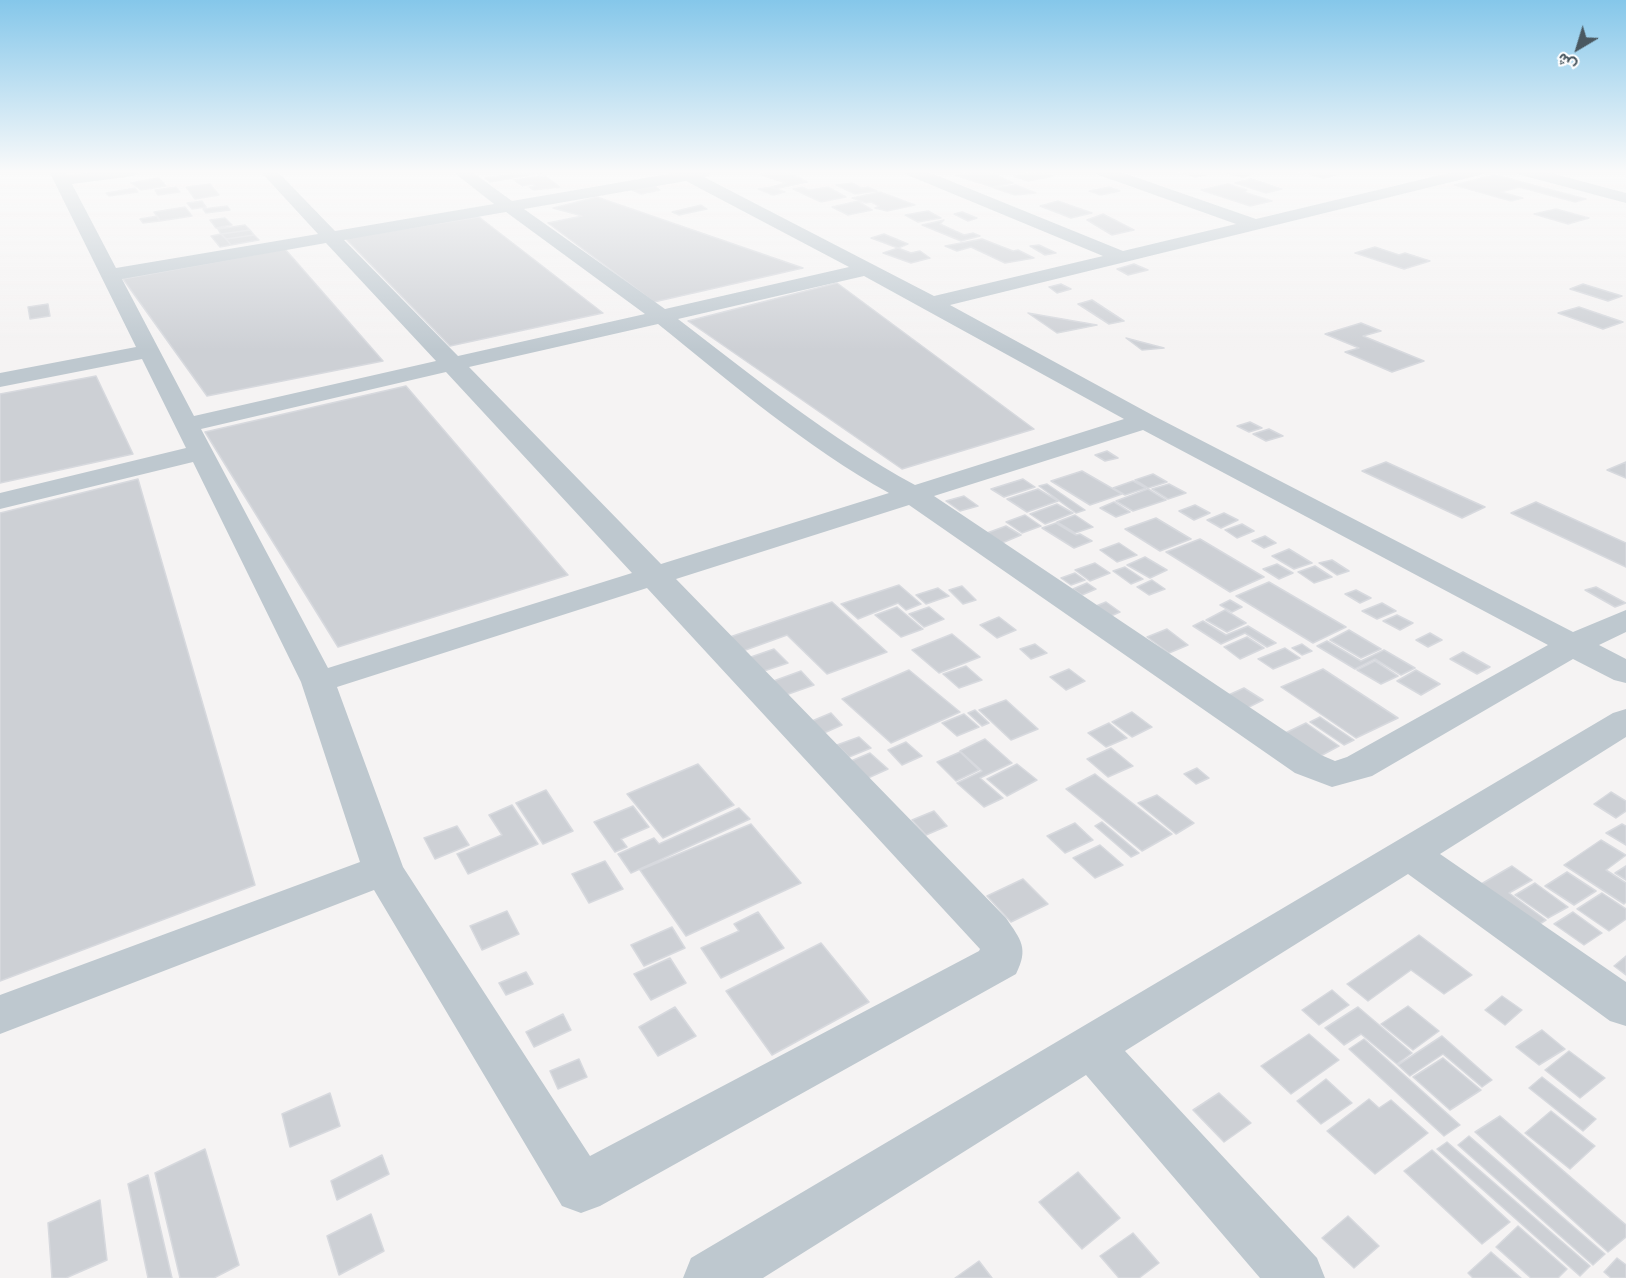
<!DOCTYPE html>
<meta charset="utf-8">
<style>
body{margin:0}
#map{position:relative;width:1626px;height:1278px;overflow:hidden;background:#f5f3f3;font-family:"DM Sans",Vazirmatn,sans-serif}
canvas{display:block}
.north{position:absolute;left:1548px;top:18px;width:60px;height:60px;-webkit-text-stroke:4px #fff;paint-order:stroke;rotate:218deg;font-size:16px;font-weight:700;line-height:24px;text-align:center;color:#4a5860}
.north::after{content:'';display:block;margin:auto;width:21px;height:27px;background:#4a5860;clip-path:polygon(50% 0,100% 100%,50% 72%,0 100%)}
</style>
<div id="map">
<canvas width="1626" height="1278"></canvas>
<div class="north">ش</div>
</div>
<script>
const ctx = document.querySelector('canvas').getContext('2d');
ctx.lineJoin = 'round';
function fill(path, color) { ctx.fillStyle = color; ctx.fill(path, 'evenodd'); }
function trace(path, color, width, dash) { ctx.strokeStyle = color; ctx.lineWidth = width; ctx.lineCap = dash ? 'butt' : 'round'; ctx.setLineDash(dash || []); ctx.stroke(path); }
const building = new Path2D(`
 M538 171 541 173 519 177 513 173Z
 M767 171H786L807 182 775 189 771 187 786 183 759 174Z
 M977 171H987L1013 183 992 187 955 175Z
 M1038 171 1053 176 1028 181 1014 176Z
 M1177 171H1193L1205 175 1196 177Z
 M1227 171H1254L1258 172 1243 177 1223 172Z
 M1297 171H1324L1336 175 1323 178Z
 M513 174 517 177 490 182 485 178Z
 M1495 175 1586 199 1575 202 1519 187 1501 192 1523 198 1511 201 1454 185Z
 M545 176 560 187 534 190 529 187 535 186 533 184 522 186 514 180Z
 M159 178 166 186 141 190 131 183Z
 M1251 179 1282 189 1266 193 1235 183Z
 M852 183 861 188 868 187 877 191 855 194 836 185Z
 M210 184 219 195 195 199 186 187Z
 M1228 184 1247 190 1244 192 1272 201 1250 206 1201 190Z
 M1016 185 1036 193 1015 195 994 188Z
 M655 186 660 190 641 194 632 190Z
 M176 187 180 192 158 195 155 190Z
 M771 187 785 192 773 195 758 189Z
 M802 187 809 190 828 187 846 197 821 202 793 189Z
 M1109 187 1120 191 1101 195 1089 191Z
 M135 188 138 192 109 196 106 193Z
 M880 192 915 205 887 211 875 208 879 206 871 202 866 203 852 198Z
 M597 197 803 268 654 302 548 223 582 216 553 208Z
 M202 201 206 207 192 209 187 203Z
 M858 201 872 210 848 215 832 207Z
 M1058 201 1092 213 1071 218 1040 206Z
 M701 205 707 209 679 215 672 212Z
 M227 206 230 210 206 213 203 209Z
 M185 207 192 216 160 221 154 212Z
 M1556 209 1589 218 1568 224 1534 214Z
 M928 211 941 218 918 222 905 215Z
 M962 212 977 218 968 221 954 214Z
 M1103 214 1134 230 1112 235 1087 220Z
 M157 216 160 221 143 223 140 219Z
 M479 217 603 313 450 346 345 238Z
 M225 218 232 225 216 228 210 220Z
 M944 220 940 224 964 235 973 233 980 236 961 241 922 225Z
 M245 225 250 230 221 234 218 229Z
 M250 230 254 235 226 239 221 234Z
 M221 234 226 239 231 245 220 247 211 236Z
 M884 234 908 244 898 248 871 238Z
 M254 235 259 240 231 245 226 239Z
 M982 239 1013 251 1018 250 1034 258 1005 263 971 247 957 251 945 246Z
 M1039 245 1056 253 1045 255 1030 246Z
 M1375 247 1399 255 1405 253 1430 261 1404 269 1355 253Z
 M898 248 911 253 920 251 930 258 911 263 883 253Z
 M285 249 383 361 207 396 123 279Z
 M1134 264 1148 270 1128 275 1117 269Z
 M837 283 1034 429 902 469 688 321Z
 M1061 284 1071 289 1057 293 1049 287Z
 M1583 284 1622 296 1608 301 1570 289Z
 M1092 300 1124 321 1109 324 1078 304Z
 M48 304 50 316 30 319 28 307Z
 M1579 307 1623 322 1603 329 1558 313Z
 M1028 313 1097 325 1057 333Z
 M1361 323 1381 331 1363 336 1424 361 1392 372 1345 352 1359 348 1325 334Z
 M1126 338 1164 348 1142 350Z
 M96 376 133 454 0 483V394Z
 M406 386 568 575 338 647 205 432Z
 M1250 422 1262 428 1249 432 1237 426Z
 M1269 429 1283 436 1266 441 1253 434Z
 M1107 451 1118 458 1105 461 1095 455Z
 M1386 462 1485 507 1462 518 1362 471Z
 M1626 462V478L1607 470Z
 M1082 471 1122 494 1090 505 1051 481Z
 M1153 474 1167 482 1148 488 1135 480Z
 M138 479 255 885 0 981V513Z
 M1023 479 1035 487 1004 497 991 489Z
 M1133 481 1146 488 1125 495 1113 488Z
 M1047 484 1085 510 1076 513 1039 486Z
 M1169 484 1186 493 1168 499 1152 489Z
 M1038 489 1058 501 1027 512 1007 499Z
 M1148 489 1166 500 1133 511 1116 501Z
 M964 496 978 506 960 511 946 501Z
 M1114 502 1130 512 1116 517 1100 508Z
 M1536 502 1626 543V567L1511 513Z
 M1057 504 1073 513 1045 524 1030 514Z
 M1195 505 1210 513 1194 520 1179 511Z
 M1224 513 1238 520 1221 528 1207 520Z
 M1025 515 1041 526 1022 533 1006 522Z
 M1075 515 1093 527 1075 533 1057 522Z
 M1156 518 1191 539 1160 551 1125 529Z
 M1056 523 1076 535 1080 534 1092 541 1074 548 1042 528Z
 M1242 524 1254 531 1237 538 1225 530Z
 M1006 526 1021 535 1002 543 987 533Z
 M1265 536 1276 543 1264 548 1252 541Z
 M1200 539 1264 577 1230 592 1166 552Z
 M1119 543 1137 555 1117 562 1100 550Z
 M1289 549 1312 563 1294 569 1272 556Z
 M1145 557 1167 570 1150 578 1127 565Z
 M1332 560 1349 571 1337 575 1319 563Z
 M1095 563 1110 573 1090 581 1075 570Z
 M1277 564 1293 573 1279 579 1263 569Z
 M1315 566 1332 577 1314 583 1298 572Z
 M1125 567 1143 579 1131 584 1113 571Z
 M1075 573 1085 580 1071 585 1061 578Z
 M1152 580 1165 589 1149 595 1137 587Z
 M1269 582 1346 627 1313 643 1236 596Z
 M1087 583 1096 589 1082 595 1073 589Z
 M899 585 921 604 906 610 898 603 858 619 841 604Z
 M962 586 976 600 963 604 949 590Z
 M1596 587 1626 603 1615 607 1585 590Z
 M938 588 949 596 926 604 916 595Z
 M1356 590 1371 598 1360 603 1345 594Z
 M1230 600 1242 607 1232 612 1220 605Z
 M832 602 887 652 827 674 787 635 740 652 727 638Z
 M1106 602 1120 612 1111 616 1096 606Z
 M1382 603 1396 611 1377 619 1362 611Z
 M897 607 923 629 901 637 875 615Z
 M929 607 944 619 924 627 909 614Z
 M1225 610 1246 623 1227 632 1206 620Z
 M1397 615 1413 623 1400 630 1383 621Z
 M999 617 1016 630 997 638 980 625Z
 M1203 621 1226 635 1248 626 1276 643 1267 647 1245 633 1221 644 1193 626Z
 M1167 629 1188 645 1169 653 1147 637Z
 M1349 630 1381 649 1361 658 1330 640Z
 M1430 633 1442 640 1428 647 1416 640Z
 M952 634 980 657 939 673 912 650Z
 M1247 637 1264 648 1240 659 1224 647Z
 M1327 641 1361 661 1384 650 1415 668 1401 675 1375 659 1355 669 1317 646Z
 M1035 644 1047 653 1031 659 1020 649Z
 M1302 644 1312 651 1302 655 1292 648Z
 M1285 648 1300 658 1273 669 1258 659Z
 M774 649 788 663 761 672 748 658Z
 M1463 652 1490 667 1477 674 1450 659Z
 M1375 661 1398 676 1381 684 1357 670Z
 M966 666 982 680 959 688 943 674Z
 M1069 669 1085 681 1066 690 1050 677Z
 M1323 669 1398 718 1356 738 1281 687Z
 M909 670 960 712 891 743 842 699Z
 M1416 670 1440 684 1421 695 1397 681Z
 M801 671 814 685 780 697 768 683Z
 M1244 688 1263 700 1243 710 1224 697Z
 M1006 700 1038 729 1011 740 979 710Z
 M975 710 989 723 982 726 968 713Z
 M1132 712 1152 727 1132 737 1112 722Z
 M831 713 842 725 824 733 812 721Z
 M964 714 979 727 957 736 942 723Z
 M1320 717 1354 740 1344 745 1310 722Z
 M1109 723 1127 738 1106 747 1088 733Z
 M1306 723 1339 746 1313 760 1279 736Z
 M859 737 871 748 849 757 837 745Z
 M985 739 1012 763 980 778 1003 798 984 807 957 783 982 771 960 751Z
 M906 742 922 756 902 765 888 750Z
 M1111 748 1133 766 1108 777 1087 759Z
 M960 752 979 770 956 781 937 762Z
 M870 753 888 769 868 778 851 761Z
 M698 764 734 805 663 838 627 794Z
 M1017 764 1037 780 1007 796 987 779Z
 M1197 768 1209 778 1196 784 1184 774Z
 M1095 774 1172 834 1142 851 1066 789Z
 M546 790 573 831 543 844 516 803Z
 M1611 792 1626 801V811L1616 818 1594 804Z
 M1157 795 1194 823 1176 834 1138 803Z
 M512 805 538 844 468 874 457 854 502 835 489 815Z
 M633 806 649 827 621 839 627 847 615 852 594 822Z
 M739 808 750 819 631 873 618 854 654 838 659 844Z
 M934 811 947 826 926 835 912 820Z
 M1102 822 1139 853 1131 857 1095 826Z
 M1075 823 1093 840 1065 853 1047 836Z
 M751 824 801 883 686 936 640 870Z
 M1622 824 1626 826V845L1606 833Z
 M457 826 469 845 435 859 424 838Z
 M1601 840 1626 855 1606 870 1626 883V902L1624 904 1564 865Z
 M1100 845 1123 865 1095 878 1073 858Z
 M605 861 623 889 589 903 572 874Z
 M1512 866 1532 880 1509 893 1546 920 1532 929 1476 887Z
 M1626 866V880L1615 873Z
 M1567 872 1596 891 1574 905 1545 886Z
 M1023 879 1048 904 1011 922 987 896Z
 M1535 883 1568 907 1548 918 1515 895Z
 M1602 893 1626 909V919L1609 931 1577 909Z
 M507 911 519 934 482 950 470 926Z
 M758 912 784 948 721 978 701 948 739 931 734 924Z
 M1573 912 1602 933 1584 945 1554 924Z
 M672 927 685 948 644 966 631 945Z
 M1419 935 1472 975 1444 994 1411 970 1368 1001 1347 984Z
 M821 943 869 1002 772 1055 726 991Z
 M1626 956V975L1614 966Z
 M670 958 686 983 651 1000 634 974Z
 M526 972 533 984 506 995 499 983Z
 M1332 990 1349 1005 1319 1025 1302 1010Z
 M1502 996 1522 1010 1505 1025 1485 1010Z
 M1408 1006 1439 1031 1413 1050 1381 1024Z
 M675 1007 696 1036 658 1056 639 1027Z
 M1358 1007 1412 1053 1397 1064 1361 1034 1344 1045 1325 1028Z
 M563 1014 571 1030 534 1047 526 1032Z
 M1542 1030 1565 1049 1539 1065 1516 1047Z
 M1309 1034 1339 1060 1291 1094 1261 1066Z
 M1442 1036 1492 1080 1482 1087 1443 1054 1410 1076 1398 1065Z
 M1364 1039 1460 1125 1444 1136 1349 1049Z
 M1569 1051 1605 1078 1580 1098 1545 1070Z
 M1443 1058 1481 1090 1450 1110 1413 1077Z
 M579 1059 587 1077 558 1089 550 1071Z
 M1542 1077 1596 1119 1583 1131 1529 1088Z
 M1326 1079 1352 1103 1321 1124 1297 1101Z
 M330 1093 340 1126 290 1147 282 1114Z
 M1219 1093 1251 1123 1224 1142 1193 1110Z
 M1369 1099 1379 1108 1391 1100 1428 1133 1375 1174 1327 1131Z
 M1551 1111 1595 1146 1570 1169 1525 1133Z
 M1500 1116 1626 1225V1237L1608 1252 1475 1132Z
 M1469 1136 1605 1254 1593 1265 1458 1145Z
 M1447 1142 1590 1266 1580 1276 1437 1149Z
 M205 1149 239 1265 214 1278H180L155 1173Z
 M1432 1150 1510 1222 1482 1244 1404 1171Z
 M382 1155 389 1174 337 1200 331 1181Z
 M1078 1172 1120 1218 1082 1249 1039 1202Z
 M148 1175 172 1278H148L128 1184Z
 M100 1200 107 1260 66 1278H52L48 1223Z
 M371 1214 384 1251 339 1275 327 1236Z
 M1348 1216 1379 1246 1354 1268 1322 1238Z
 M1518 1226 1567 1269 1558 1278H1531L1496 1247Z
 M1133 1233 1159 1263 1139 1278H1119L1100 1256Z
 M1491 1252 1521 1278H1473L1468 1273Z
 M1617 1258 1626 1265V1278H1611L1604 1272Z
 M979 1261 992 1278H955Z`);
fill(building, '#cdd0d5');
trace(building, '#d7d9de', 1.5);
fill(new Path2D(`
 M49 171H65L67 175 97 171H141L133 176 72 184 116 268 318 234 260 171H277L335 231 494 204 452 171H471L512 201 674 173 672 171H710L709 176 704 177 934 296 1103 256 905 174 903 171H926L1123 251 1236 224 1096 174 1094 171H1118L1256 219 1457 171H1486L1484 174 950 305 1154 416 1573 632 1626 610V632L1599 645 1626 659V683L1614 680 1573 659 1372 776 1332 787 1295 773 909 505 676 579 1006 918C1021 940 1029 948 1016 974L600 1206 581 1213 562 1206 374 890 0 1034V995L360 862 301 682 193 462 0 509V493L186 448 142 359 0 387V373L136 347ZM686 181 849 267 665 309 524 209ZM506 212 645 314 458 356 344 240ZM326 243 436 361 194 416 122 279ZM864 276 1124 419 915 485C830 439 754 377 678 319ZM658 324C731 383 806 447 889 493L661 564 469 367ZM446 372 632 573 328 668 201 429ZM1143 430 1548 645 1347 757 1335 761 1321 755 934 496ZM647 588 980 949 979 951 590 1156 403 867 337 687Z
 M1515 171H1543L1626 193V203L1517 174Z
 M1626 709V737L1440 854 1626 982V1026L1610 1021 1408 874 1125 1051 1317 1258 1325 1278H1260L1086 1075 763 1278H683L691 1258 1613 713Z`), '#bec8cf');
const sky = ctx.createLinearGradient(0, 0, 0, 350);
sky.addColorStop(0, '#85c7ea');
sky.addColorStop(0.49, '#fafafa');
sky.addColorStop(1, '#fafafa00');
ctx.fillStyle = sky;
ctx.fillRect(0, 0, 1626, 350);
</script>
